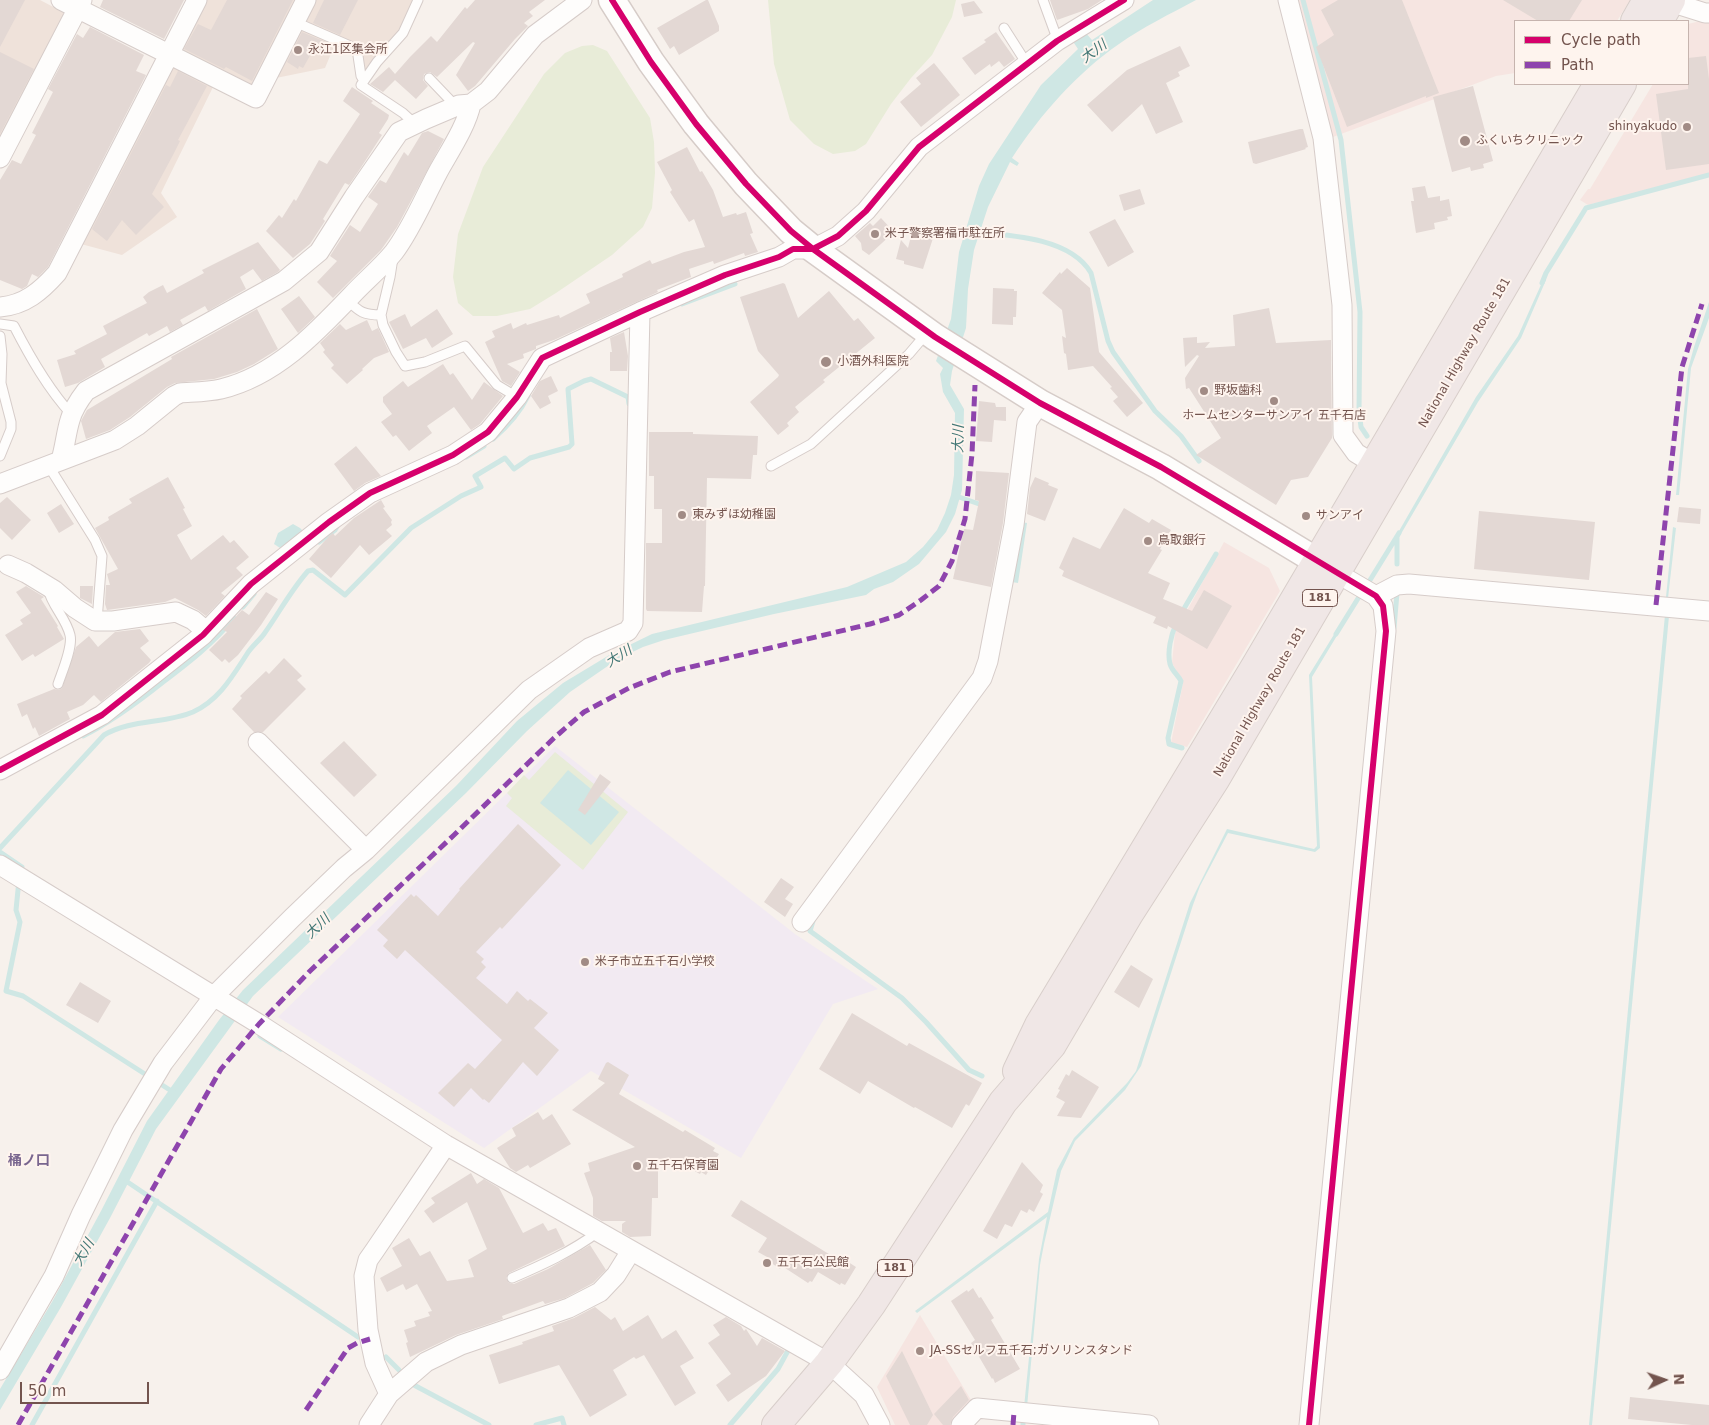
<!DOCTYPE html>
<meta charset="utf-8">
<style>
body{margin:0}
#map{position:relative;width:1709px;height:1425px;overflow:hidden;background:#f7f1ec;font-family:"DejaVu Sans",sans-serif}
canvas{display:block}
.legend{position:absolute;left:1514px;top:20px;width:175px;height:65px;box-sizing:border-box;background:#fef4ee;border:1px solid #c6b4ae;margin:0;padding:6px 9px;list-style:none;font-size:15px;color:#73544e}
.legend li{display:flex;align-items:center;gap:10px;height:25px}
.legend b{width:25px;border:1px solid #c6b4ae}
.north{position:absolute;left:1639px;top:1355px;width:50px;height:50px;-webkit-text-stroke:4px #fef4ee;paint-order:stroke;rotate:87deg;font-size:14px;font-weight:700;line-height:20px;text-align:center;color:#73544e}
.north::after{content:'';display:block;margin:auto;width:18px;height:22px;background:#73544e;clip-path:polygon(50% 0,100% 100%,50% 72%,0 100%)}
.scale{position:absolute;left:20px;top:1382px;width:129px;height:22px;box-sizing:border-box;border:2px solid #73544e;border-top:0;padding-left:6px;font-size:15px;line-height:18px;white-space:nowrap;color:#73544e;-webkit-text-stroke:4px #fef4ee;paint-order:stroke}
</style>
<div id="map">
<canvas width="1709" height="1425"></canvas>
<ul class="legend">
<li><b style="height:6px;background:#d6006c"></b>Cycle path</li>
<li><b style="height:6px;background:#8e44ad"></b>Path</li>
</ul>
<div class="north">N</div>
<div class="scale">50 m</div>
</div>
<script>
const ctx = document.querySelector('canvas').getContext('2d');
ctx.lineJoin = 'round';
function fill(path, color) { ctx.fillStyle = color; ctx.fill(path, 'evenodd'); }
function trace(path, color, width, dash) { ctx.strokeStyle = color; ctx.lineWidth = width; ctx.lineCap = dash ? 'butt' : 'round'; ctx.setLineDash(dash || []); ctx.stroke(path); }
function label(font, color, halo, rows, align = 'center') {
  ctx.font = font + ' "DejaVu Sans","Noto Sans JP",sans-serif'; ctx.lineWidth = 4; ctx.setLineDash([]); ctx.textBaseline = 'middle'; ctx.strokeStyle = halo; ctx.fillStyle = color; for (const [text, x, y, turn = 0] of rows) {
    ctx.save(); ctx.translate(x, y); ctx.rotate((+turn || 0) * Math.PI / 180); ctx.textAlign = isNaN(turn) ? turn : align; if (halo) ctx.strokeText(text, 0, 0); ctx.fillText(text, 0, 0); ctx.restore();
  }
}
fill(new Path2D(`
 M0 0H40L63 12 65 18 0 145Z
 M206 0H298L254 84 248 86 185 54 182 46Z
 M316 0H413L400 29 363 74 360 47 305 22Z
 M302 28 335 44 325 68 276 78Z
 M180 67 214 85 161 193 177 217 122 255 81 244 171 68Z`), '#efe2da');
fill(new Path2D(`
 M1297 0H1630L1617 21H1515V73L1496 76 1333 137Z
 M1709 19V174L1588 205 1580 200 1588 189H1590L1653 84H1688V24Z
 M1224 542 1269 568 1280 591 1187 747 1171 743 1183 683 1172 663 1175 633Z
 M920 1315 974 1405 956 1425H895L877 1387Z`), '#f6e5e1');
fill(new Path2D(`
 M555 746 795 934 878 989 833 1004 741 1158 591 1071 484 1148 278 1017Z`), '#f2eaf2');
fill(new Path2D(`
 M768 0H956L952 17 932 55 911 78 891 104 866 144 855 151 833 154 814 144 790 120 774 64Z
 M593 45 607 51 650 118 654 142 655 173 652 208 643 227 612 255 556 293 530 309 497 316H473L458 303 453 277 458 234 483 167 544 74 565 53 582 46Z
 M555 752 628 812 583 870 506 806 512 798 507 793 524 775 529 780Z`), '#e8ecd8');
fill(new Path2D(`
 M1153 0H1196C1170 14 1143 27 1119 44 1077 73 1040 115 1012 158L1019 163 1017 166 1010 162 988 207 974 250 968 289 966 328 952 371 950 385 964 409 962 490 955 514 946 532 919 564 893 582 874 589 866 595 774 614 664 640 643 647 618 659 570 692 527 731 466 793 253 996 156 1129 110 1218 61 1307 0 1410V1389L52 1302 101 1211 147 1121 219 1020 243 990 456 786 517 721 563 683 611 654 652 634 847 587 906 562 923 547 937 530 945 513 951 495 954 475 955 413 943 392 940 374 943 368 936 361 951 319 959 252 979 186 989 164 1041 85 1078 49 1072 40 1085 32 1092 40Z
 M1544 278 1546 280 1521 338 1478 402 1398 539 1395 538 1476 397 1518 336Z
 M1709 302V318L1691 368 1679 495H1676L1688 369 1694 347Z
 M1021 522 1027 523 1018 583 1012 582Z
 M293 524 300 528 305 533 280 548 274 544 278 533Z
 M1673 527 1676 528 1668 598 1666 597Z
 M1665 615 1669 616 1592 1425H1589Z
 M1338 628 1341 629 1312 677 1320 848 1315 852 1228 833 1200 886 1193 905 1141 1066 1125 1090 1075 1141 1061 1171 1044 1244 1040 1265 1027 1407H1024L1039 1259 1047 1217 917 1313 915 1311 1048 1212 1057 1170 1074 1138 1127 1083 1136 1071 1190 903 1227 829 1314 849 1317 846 1309 675Z
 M568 770 619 812 591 845 540 803Z`), '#cfe7e4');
trace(new Path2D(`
 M1303 0 1341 140 1360 312 1359 411 1361 427 1367 436
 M974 232C1011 235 1071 238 1091 273L1108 341 1113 352 1155 411 1181 436 1199 461
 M1542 283 1546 273 1586 208 1709 175
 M682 304 735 284
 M493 439C507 427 520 413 528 396
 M466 457 484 446
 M956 496 985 506
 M1397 537V564
 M319 542 335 530 338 525
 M1367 585 1399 533
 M243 607 254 594
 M1182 612 1216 554
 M1176 624C1171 635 1167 652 1170 664 1172 671 1178 675 1181 681L1168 738 1169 744 1182 748
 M1394 628 1397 593
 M1336 634 1362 592
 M83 736C111 722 138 702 163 682 188 663 214 643 234 618
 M0 848 104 735C131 719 165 724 193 712 219 700 232 677 247 654 252 646 259 641 264 634 279 613 291 590 308 571L313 570 345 595 411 528 461 496 481 487 475 476 505 458 514 469 530 458 569 447 572 444 568 389 584 381 591 379 628 397 629 404
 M0 852 22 867 21 872
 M19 880 16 910 20 922 6 991 23 996 173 1092
 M813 921 810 931 902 998 926 1022 969 1070 982 1076
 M260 1036 281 1049
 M126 1181 358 1337
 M386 1357 399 1370
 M410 1385 412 1384 489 1425
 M1023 1423V1425
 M32 1425 157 1201
 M536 1425 562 1418 564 1425
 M730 1425 778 1369 790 1347`), '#cfe7e4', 5);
fill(new Path2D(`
 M0 0H25L0 47Z
 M103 0H184L164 39 100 7Z
 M227 0H293L252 81 226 67 224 69 184 49 198 24 211 30Z
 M324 0H358L340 35 313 23Z
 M475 0H545L529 12 533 16 524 23 528 26 515 39 475 86 468 91 456 75 475 43 473 42 437 77 430 72 424 74 423 80 428 86 416 99 395 80 383 92 370 84 389 67 395 74 410 57 431 36 437 42 465 7 467 9Z
 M706 0H708L719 26V31L679 55 674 46 670 49 657 28Z
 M1050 0H1102L1088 9 1057 20Z
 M1338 0H1402L1439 93 1426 98V96L1347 127 1316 47 1334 35 1321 10Z
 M1503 0H1582L1569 21H1538Z
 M974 1 983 13 964 17 961 4Z
 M90 27 144 55 136 71 146 75 48 267 38 277 32 274 27 286 22 289 0 280V180L12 160 21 164 36 135 32 133 53 92 48 89 77 34 83 38Z
 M302 32 328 43 326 49 322 46 320 51 316 48 313 53 312 52 303 68 299 66 298 69 287 62Z
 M996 32 1015 59 1004 67 999 61 991 67 990 64 975 75 962 58 986 42 984 40Z
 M1180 46 1190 66 1178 72 1180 76 1166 83 1183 122 1156 134 1142 104 1112 132 1087 105 1127 70Z
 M0 52 34 69 0 134Z
 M1706 56 1709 79V164L1666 170 1656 94 1688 89V58Z
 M934 63 960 95 921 127 900 102 921 84 916 78Z
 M178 71 207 86 178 140 180 141 173 155 152 194 164 207 136 235 122 220 107 241 92 229 166 85 170 87Z
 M1473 86 1493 161 1483 164 1484 168 1471 171 1470 167 1452 172 1433 97Z
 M352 87 373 101 371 103 389 115 388 119 379 133 382 135 360 169 349 185 345 183 323 219 325 221 310 244 293 258 266 231 279 215 282 218 294 199 296 201 319 160 327 164 360 114 343 101Z
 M1300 129H1303L1308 147 1305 148 1306 149 1256 164 1253 163 1248 142Z
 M428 131 444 139 397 227 381 250 333 298 317 282 337 261 330 256 350 225 360 232 378 204 368 197 380 180 386 183 404 152 408 156 422 133Z
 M687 147 700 172 702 171 713 190 723 217 736 213 737 215 746 212 753 233 750 234 758 252 745 256 744 253 714 264 713 261 689 269 691 277 657 290 658 292 554 340 536 346V349L523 354 524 358 507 364 520 372 511 386 502 381 485 342 495 337 492 331 511 323 513 329 526 323 527 325 559 315 560 318 590 303 586 294 623 277 622 274 650 260 652 264 684 252 705 247 694 219 689 222 670 192 672 190 657 162Z
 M1425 186 1428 198 1440 196V201L1449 199 1452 216 1447 217 1448 220 1434 223 1435 229 1416 233 1411 201H1414L1412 188Z
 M1140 189 1145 204 1124 211 1119 195Z
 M881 218 894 232 869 255 862 250 861 243 855 236 870 223 873 226Z
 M1115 219 1134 252 1108 267 1089 232Z
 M916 227 935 232 923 269 904 264V261L896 259 901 240 908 248 912 232 915 233Z
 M258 242 280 270 278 272 262 281 253 269 240 277 246 289 208 311 205 306 180 320 183 325 170 332 167 326 149 336 147 333 101 359 105 367 78 383 65 387 57 360 76 354 74 351 107 334 103 326 147 303 143 297 149 292 163 285 167 293 204 273 202 270Z
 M1067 268 1090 288 1099 352 1143 403 1127 417 1113 401 1118 397 1110 388 1112 387 1093 366 1068 370 1066 354 1064 353 1062 336 1066 338 1062 310 1042 293 1060 272 1061 274Z
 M783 283 785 284 798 318 829 291 854 321 858 318 875 338 823 380 825 382 795 407 799 412 787 423 789 426 778 435 750 402 778 377 779 375 758 351 740 297Z
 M993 288 1014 289V291H1017L1016 317H1013V325L992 324Z
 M299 296 315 317 298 333 281 309Z
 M1269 308 1276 343 1331 340V348L1332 438 1308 477 1291 480 1276 505 1196 455 1221 438 1189 388 1186 389 1185 378 1199 356 1197 355 1185 367 1183 338 1197 337V343L1210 342 1205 348 1235 346 1233 315Z
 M257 309 278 349 254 364 237 372 214 379 175 383 167 387 130 417 110 430 86 439 81 421 87 410 172 359 171 357Z
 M437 309 453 334 432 348 426 338 403 349 389 322 405 314 411 327Z
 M367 320 372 331 378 328 389 352 374 358 362 369 363 370 347 384 331 368 334 365 323 352 325 350 320 343 340 324 346 330Z
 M624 332 628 356 627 371H610V352H612L610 338Z
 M443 364 450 375 453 373 472 400 484 382 503 396 480 424 471 430 454 407 427 426 432 433 409 451 396 435 393 437 381 422 392 414 383 402V397L403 381 408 387Z
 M551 376 558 391 548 396 551 403 540 409 531 396 540 381Z
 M979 401 995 403 996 407H1006V421L994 420 992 442 976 441Z
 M649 432H693V434L758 436 757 455H753L751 479 707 478 705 586H704L702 612 647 611 646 609V543H662V509H654V476H649Z
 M356 446 381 476 365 483 354 491 334 464Z
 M976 471 1009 473 1003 523 991 587 953 579 964 529 973 530 979 501 975 500Z
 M168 477 185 508 183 509 192 526 177 535 191 560 223 535 230 543 234 540 249 557 236 568 243 575 221 593 225 596 206 616 198 610 175 598 165 602 107 610 105 604 106 585H110L107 574 118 569 95 528 109 520 108 517 132 503 129 499Z
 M1035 477 1049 483 1048 485 1058 489 1045 521 1027 514 1030 488Z
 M7 497 31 520 12 540 0 528V503Z
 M381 500 385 507 383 508 392 520 391 522 392 525 386 530 392 536 369 555 360 545 331 578 309 559 329 536 333 533 335 536 354 518Z
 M61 504 74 524 59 533 47 513Z
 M1679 507 1701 509 1700 524 1677 522Z
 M1124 508 1149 523 1152 519 1171 530 1160 549 1162 550 1148 573 1170 583 1163 599 1192 611 1204 590 1232 606 1207 649 1168 626 1167 629 1153 623 1156 617 1062 576 1064 571 1059 568 1073 537 1100 549Z
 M1479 511 1595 522 1589 580 1474 569Z
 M26 586 44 597 41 599 58 626 57 627 64 639 35 657 33 654 22 661 5 635 23 624 20 620 31 613 16 592Z
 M80 586H93L92 604 80 598Z
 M266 592 278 599 261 625 238 655 229 663 225 659 222 662 209 650 227 632 223 630 242 610 249 615Z
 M140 629 149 641 140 648 151 660 149 663 101 702 94 695 83 705 67 712 70 719 39 736 35 727 33 729 27 714 22 717 17 704 54 689 59 690 62 688 76 647 89 636 98 647 115 632Z
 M284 658 302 676 297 680 306 689 263 732H254L232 709 242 698 240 696 266 671 269 674Z
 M344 741 377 775 354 797 320 763Z
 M600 774 611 782 585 815 578 810Z
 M518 824 561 865 502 929 500 927 476 952 484 959 481 962 486 967 476 978 507 1004 517 991 528 1001 530 999 548 1013 534 1028 559 1050 537 1076 523 1062 489 1103 484 1099 483 1100 471 1088 454 1107 438 1093 468 1063 475 1069 502 1040 405 950 397 959 383 946 388 940 377 930 411 894 414 897 416 895 438 916 460 890 459 889Z
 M781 878 794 887 785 899 793 904 785 917 764 902Z
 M1131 965 1153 979 1139 1008 1114 992Z
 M80 982 111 1001 98 1023 66 1005Z
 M852 1013 907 1046 909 1043 982 1083 969 1106 966 1104 952 1128 915 1107 914 1108 868 1081 860 1094 819 1069Z
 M608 1062 629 1075 619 1094 683 1132 685 1130 715 1148 713 1151 719 1154 706 1175 701 1172 700 1174 674 1160 672 1165 658 1159V1198H652L651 1236 630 1237 622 1232V1224L626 1221H602L593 1216V1198L584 1173 590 1171 588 1163 635 1147 572 1110 605 1083 598 1079 606 1063Z
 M1072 1070 1099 1087 1081 1118 1057 1116 1065 1102 1056 1097 1060 1090 1058 1089 1066 1074 1069 1076Z
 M538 1112 543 1120 552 1114 571 1144 530 1168 528 1165 516 1172 510 1168 497 1148 516 1136 512 1128Z
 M1022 1162 1043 1185 1040 1192 1043 1194 1034 1212 1029 1209 1027 1213 1021 1210 1012 1227 1005 1224 997 1239 983 1231Z
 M471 1173 477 1184 484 1179 499 1188 523 1233 543 1223 548 1231 556 1228 565 1246 509 1273 506 1278 509 1283 514 1284 548 1269 590 1245 606 1270 593 1283 565 1298 545 1304 543 1301 502 1316 503 1319 456 1335 410 1357 406 1343 408 1342 404 1330 416 1326 414 1321 430 1316 428 1312 432 1311 417 1284 406 1290 403 1284 387 1292 380 1278 402 1266 392 1248 409 1238 420 1256 430 1251 447 1281 474 1277 468 1260 487 1249 467 1202 433 1223 424 1211 435 1203 431 1198Z
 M741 1200 837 1259 839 1256 856 1267 845 1285 841 1283 840 1285 818 1272 812 1282 810 1281 808 1283 782 1266 780 1269 767 1260 769 1258 758 1252 767 1238 731 1216Z
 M973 1288 979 1298 981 1297 994 1318 991 1320 1020 1369 995 1383 993 1378 992 1379 971 1343 975 1340 951 1301 967 1290 968 1292Z
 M595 1307 611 1320 615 1317 623 1331 648 1315 662 1339 676 1330 694 1358 680 1366 696 1393 675 1406 644 1355 636 1359 634 1357 613 1370 627 1395 590 1417 559 1365 499 1384 489 1355 523 1344 522 1342 554 1331 552 1326 574 1318Z
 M726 1317 741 1326 744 1331 746 1329 757 1346 762 1338 785 1351 766 1376 728 1402 716 1385 731 1374 708 1343 720 1335 713 1325Z
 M902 1351 933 1415 927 1425H910L886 1376Z
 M961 1386 969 1400 953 1417 950 1425H943L934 1414Z
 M1630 1397 1709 1405V1425H1692L1628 1419Z`), '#e3d8d4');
const lane = new Path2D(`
 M1043 0 1058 41
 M295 22 357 49 361 76 364 81
 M1004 28 1027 64
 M429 78 450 100 454 107
 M415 124 403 113 361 85 377 62 403 33 418 0
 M393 258 390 277 381 315 383 325 396 352 405 366 425 362 465 346 497 385 517 397
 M347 300C360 312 363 315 381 315
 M0 324 14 326C30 357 48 389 72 415
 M0 336 2 354 1 383 11 422V429L0 456
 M48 465 95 540 102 556 97 621
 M771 466 811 444 909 354 926 334
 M48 589C52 606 66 618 70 635 73 647 62 672 58 684
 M512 1278C542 1265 571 1252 598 1232`);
const street = new Path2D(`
 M61 0 256 98 306 0
 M1288 0 1323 138 1342 305 1343 435 1356 453 1374 464
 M1670 2 1705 13H1709
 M0 158 82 0
 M0 307C25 305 41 291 57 273L197 0
 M61 460C65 447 66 433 70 420 73 409 79 400 86 391L284 281 319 252 354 197 399 132 426 119 459 105 471 104 488 91 535 35 582 0
 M0 484 115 440 137 426 174 396 180 393C193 392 208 392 221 389 275 376 315 334 352 295 365 281 382 267 394 252 412 228 424 198 438 172 449 152 467 125 471 104
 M8 565 26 573 54 590 75 608 95 621H113L176 612 193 620 206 631
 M1376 596 1397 585 1409 584 1709 611
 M258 742 366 850
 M0 770 102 715 203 635 251 584 329 522 370 493 453 455 488 432 517 397 542 358 640 312 725 275 779 257 793 249H813L838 236 866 211 919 147 1057 41 1124 0
 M0 865 259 1024 446 1145 829 1363 864 1395 880 1425
 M802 922 982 678 988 661 1014 525 1027 422 1040 403
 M0 1370 54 1276 81 1215 123 1130 163 1063 214 996 292 918 344 868 366 850 529 690 589 648 628 631 633 623 640 312
 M389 1394 426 1362 461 1345 569 1308 600 1292 616 1275 631 1251
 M369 1425 389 1394 375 1363 368 1330 364 1276 368 1260 375 1250 446 1145
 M961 1425 977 1408 1149 1425
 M1309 1425 1386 631 1383 606 1376 596 1335 572`);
const secondary = new Path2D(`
 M612 0 651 62 696 124 746 184 791 231 813 249 935 337 1040 403 1161 467 1335 572`);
const highway = new Path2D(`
 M1635 21 1647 0
 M1659 21 1671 0
 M1017 1071 1039 1025 1256 665 1598 84
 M776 1425 829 1363 871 1305 1003 1102 1052 1045 1129 914 1215 780 1622 84`);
trace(lane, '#d6ccc9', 11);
trace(street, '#d6ccc9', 21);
trace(secondary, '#d6ccc8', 29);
trace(highway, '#d8ceca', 30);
trace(lane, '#fefdfc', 9);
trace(street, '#fefdfc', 19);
trace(secondary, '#fefdfc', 26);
trace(highway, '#f0e7e6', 28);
trace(new Path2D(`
 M1656 605 1682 367 1702 304
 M306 1410 348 1348 357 1343 370 1339
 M18 1425 221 1069 259 1024 310 971 454 835 554 738 584 712 629 688 670 672 870 624 899 615 921 600 939 586 952 561 965 519 972 454 975 385
 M1013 1425 1014 1412`), '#8e44ad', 5, [10, 5]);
trace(new Path2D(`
 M612 0 651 62 696 124 746 184 791 231 813 249 935 337 1040 403 1161 467 1376 596 1383 606 1386 631 1309 1425
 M0 770 102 715 203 635 251 584 329 522 370 493 453 455 488 432 517 397 542 358 640 312 725 275 779 257 793 249H813L838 236 866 211 919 147 1057 41 1124 0`), '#d6006c', 6);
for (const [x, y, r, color] of [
 [298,50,5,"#a18b85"],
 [1687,127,5,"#a18b85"],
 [1465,141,6,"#a18b85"],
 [875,234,5,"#a18b85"],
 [826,362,6,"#a18b85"],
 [1204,391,5,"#a18b85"],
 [1274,401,5,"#a18b85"],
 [682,515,5,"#a18b85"],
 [1306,516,5,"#a18b85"],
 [1148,541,5,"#a18b85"],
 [585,962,5,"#a18b85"],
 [637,1166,5,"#a18b85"],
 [767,1263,5,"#a18b85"],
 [920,1351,5,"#a18b85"]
]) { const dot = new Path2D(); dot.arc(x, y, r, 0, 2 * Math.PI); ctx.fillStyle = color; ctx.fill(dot); trace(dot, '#fef4ee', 2); }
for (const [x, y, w] of [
 [1320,598,35],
 [895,1268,35]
]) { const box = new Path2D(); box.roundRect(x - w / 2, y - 8.5, w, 17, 4); ctx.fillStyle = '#fef4ee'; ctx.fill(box); trace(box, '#73544e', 1); }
label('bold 11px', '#73544e', null, [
 ["181",1320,598],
 ["181",895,1268]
]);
label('12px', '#73544e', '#fef4ee', [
 ["永江1区集会所",308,50],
 ["shinyakudo",1677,127,"right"],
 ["ふくいちクリニック",1476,141],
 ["米子警察署福市駐在所",885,234],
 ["小酒外科医院",837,362],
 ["野坂歯科",1214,391],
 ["ホームセンターサンアイ 五千石店",1274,416,"center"],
 ["東みずほ幼稚園",692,515],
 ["サンアイ",1316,516],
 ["鳥取銀行",1158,541],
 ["米子市立五千石小学校",595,962],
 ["五千石保育園",647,1166],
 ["五千石公民館",777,1263],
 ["JA-SSセルフ五千石;ガソリンスタンド",930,1351]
], 'left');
label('12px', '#73544e', '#fef4ee', [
 ["National Highway Route 181",1465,353,-60],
 ["National Highway Route 181",1260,702,-60]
]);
label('italic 14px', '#427775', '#fef4ee', [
 ["大川",1094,52,-36],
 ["大川",959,439,-89],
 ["大川",619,657,-32],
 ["大川",318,927,-44],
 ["大川",84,1253,-60]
]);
label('bold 14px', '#79668f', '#fef4ee', [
 ["桶ノ口",29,1161]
]);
</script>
